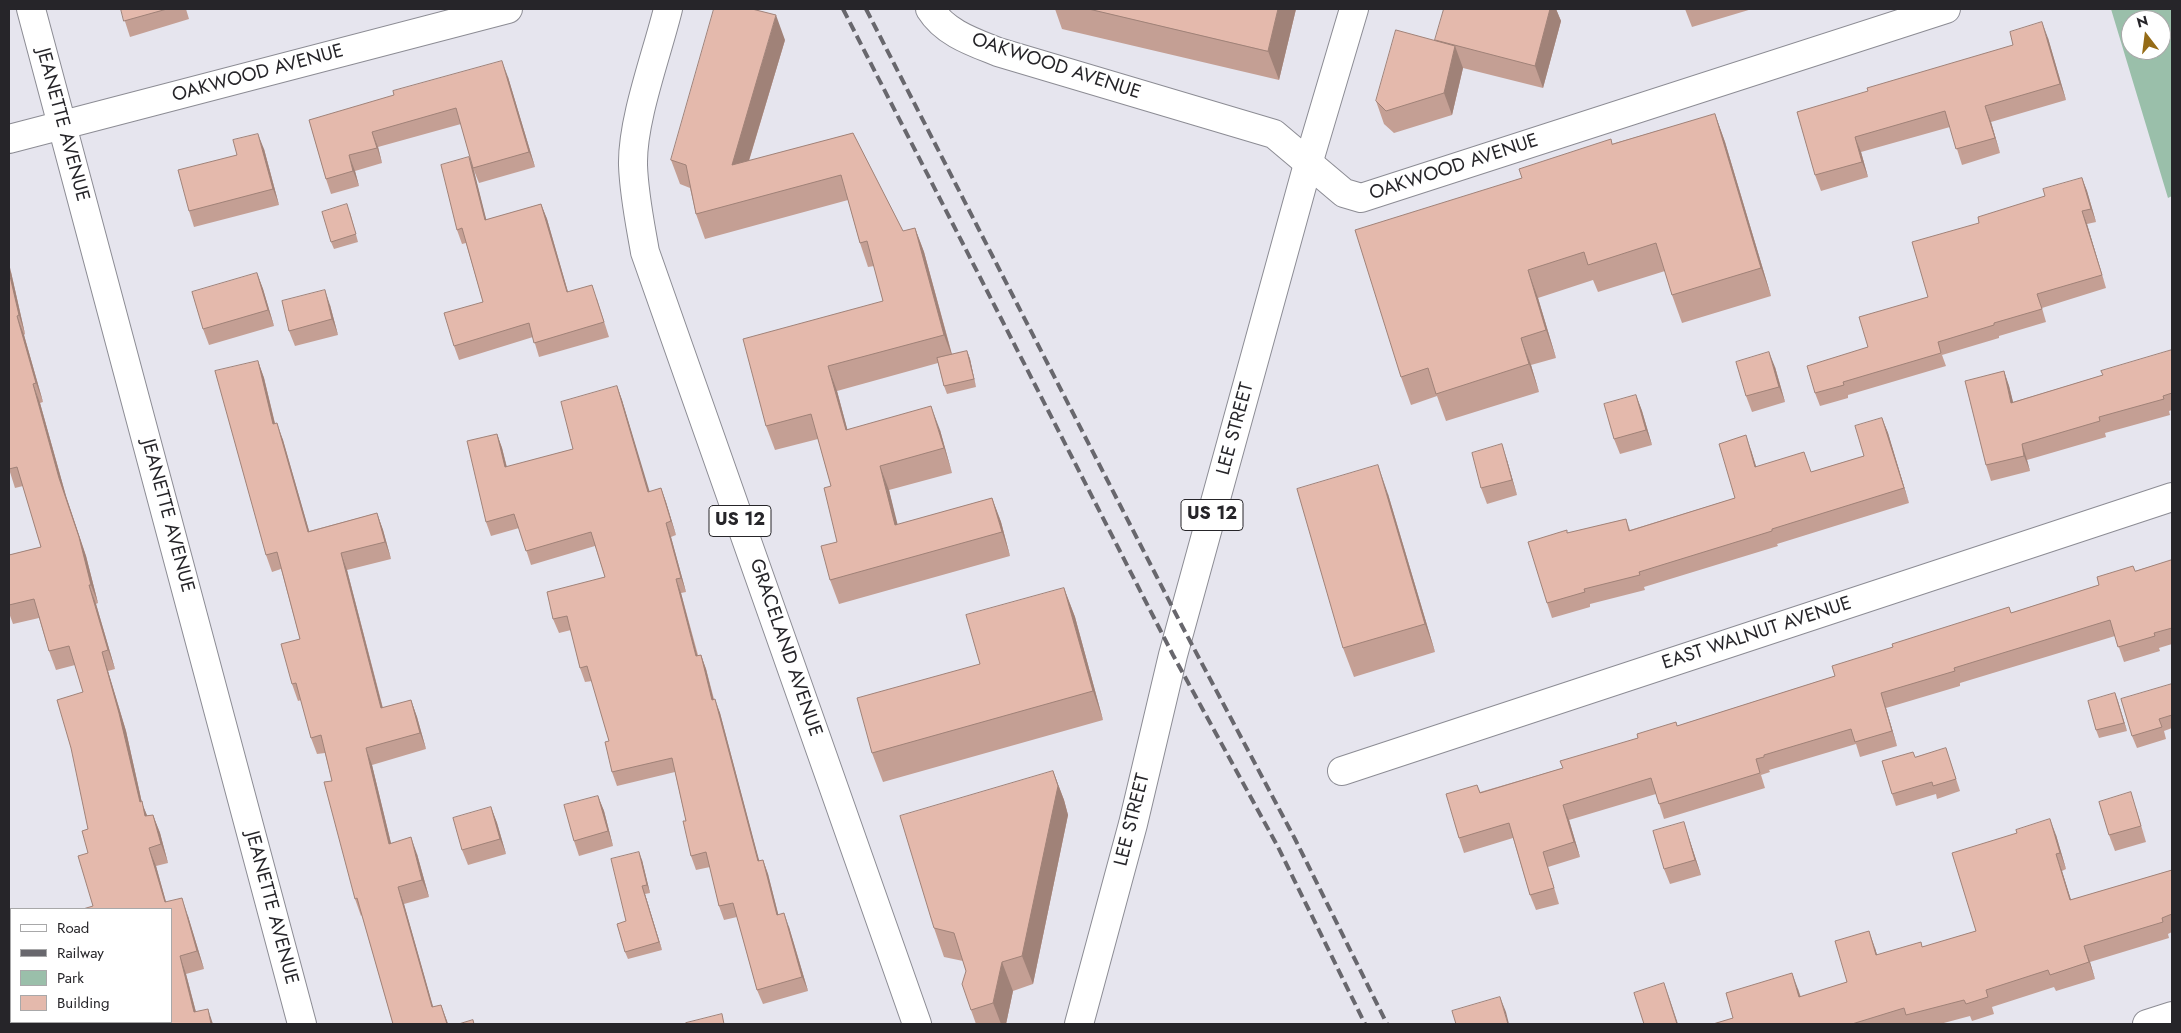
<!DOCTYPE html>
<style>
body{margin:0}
#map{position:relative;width:2181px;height:1033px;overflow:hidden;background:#e6e5ee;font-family:Jost,sans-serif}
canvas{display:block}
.frame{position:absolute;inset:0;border:10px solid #262529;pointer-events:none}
.legend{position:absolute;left:10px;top:908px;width:162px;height:115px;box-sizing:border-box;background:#fff;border:1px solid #a8a8a9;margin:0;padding:6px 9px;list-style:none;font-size:15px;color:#262529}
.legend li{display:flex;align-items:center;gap:10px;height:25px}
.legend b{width:25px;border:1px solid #a8a8a9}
.north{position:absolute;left:2121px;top:10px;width:50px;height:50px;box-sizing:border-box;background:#fff;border:1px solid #a8a8a9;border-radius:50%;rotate:345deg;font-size:14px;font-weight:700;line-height:20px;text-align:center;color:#262529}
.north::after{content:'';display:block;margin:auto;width:18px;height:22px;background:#956b16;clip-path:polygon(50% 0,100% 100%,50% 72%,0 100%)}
</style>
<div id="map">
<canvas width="2181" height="1033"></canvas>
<div class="frame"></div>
<ul class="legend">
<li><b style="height:6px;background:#fff"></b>Road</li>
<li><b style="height:6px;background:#68676d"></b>Railway</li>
<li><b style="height:14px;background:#9abfaa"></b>Park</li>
<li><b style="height:14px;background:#e4b9ac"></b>Building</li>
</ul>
<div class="north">N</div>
</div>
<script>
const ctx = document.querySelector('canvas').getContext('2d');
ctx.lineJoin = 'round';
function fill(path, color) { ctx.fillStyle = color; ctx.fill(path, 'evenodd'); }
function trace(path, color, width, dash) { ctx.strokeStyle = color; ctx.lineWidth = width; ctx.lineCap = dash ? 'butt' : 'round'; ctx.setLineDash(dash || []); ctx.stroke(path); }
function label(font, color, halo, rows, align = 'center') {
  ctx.font = font + ' Jost,sans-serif'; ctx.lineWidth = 4; ctx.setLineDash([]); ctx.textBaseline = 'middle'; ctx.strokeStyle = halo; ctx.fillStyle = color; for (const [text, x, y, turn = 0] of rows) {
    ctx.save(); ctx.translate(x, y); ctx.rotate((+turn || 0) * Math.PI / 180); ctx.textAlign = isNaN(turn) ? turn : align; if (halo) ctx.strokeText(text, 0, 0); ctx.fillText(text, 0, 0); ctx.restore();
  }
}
fill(new Path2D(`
 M2111 9H2172V196L2168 198ZM2131 20H2161V50H2131Z`), '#9abfaa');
const street = new Path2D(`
 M31 9 302 1024
 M930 9C945 33 973 42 998 52L1274 134 1344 193 1361 198 1946 9
 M9 139 508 9
 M1342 771 2172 497
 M2147 1024 2172 1016`);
const primary = new Path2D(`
 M668 9C657 54 632 120 633 165 634 195 640 223 645 252L917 1024
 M1079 1024 1133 824 1173 655 1308 164 1354 9`);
trace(street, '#8c8c94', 30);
trace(primary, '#8c8c94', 30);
trace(street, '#fff', 28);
trace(primary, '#fff', 28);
trace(new Path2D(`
 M843 9 1173 655 1278 847 1365 1024
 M866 9 1182 626 1295 839 1387 1024`), '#68676d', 4, [10, 5]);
fill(new Path2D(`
 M121 9H186L189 19 130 37Z
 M1055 9H1296L1279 80 1062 29Z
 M1444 9H1556L1561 21 1543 88 1463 68 1452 115 1394 133 1384 124 1376 101 1436 41Z
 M1685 9H1752L1692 27Z
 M2048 38 2066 100 1991 122 2000 153 1962 165 1950 127 1861 152 1868 177 1821 191 1815 175 1868 91Z
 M785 40 749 161 853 133 903 231 915 228 924 252 952 354 967 351 970 359 976 387 947 394 944 386 938 363 837 391 847 429 940 430 952 473 889 490 897 525 992 498 1001 522 1010 556 839 604 830 580 837 542 831 486 818 439 775 450 766 426 883 301 874 266 868 267 860 243 848 200 705 239 696 214 690 188 680 184 671 160Z
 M508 77 535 167 479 183 473 168 461 124 378 147 382 163 355 171 359 186 331 194 326 179 309 120Z
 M1715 114 1725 142 1771 296 1682 323 1672 295 1665 271 1598 292 1593 280 1538 298 1556 358 1531 365 1539 392 1446 421 1437 396 1411 405 1401 377 1522 178 1612 144Z
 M264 149 279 205 194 227 189 211Z
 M469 157 474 171 486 220 541 204 547 219 568 292 597 299 609 337 539 357 533 337 459 360 454 346 483 302 466 243 462 244 457 230Z
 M2082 178 2087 191 2096 222 2087 224 2106 288 2042 308 2046 322 1999 336V338L1942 355 1946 366 1848 395V398L1820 406 1815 393 1928 297 1979 223 2045 196Z
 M350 212 358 242 334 249 331 242Z
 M11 272 25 334 24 335 43 402 40 403 66 496 86 556 98 603 96 604 115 669 108 671 126 731 142 803 147 816 153 815 160 833 168 863 156 866 166 902 188 916 204 969 186 974 196 1012 147 1024 171 909 93 906 88 853V829L83 692 75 665 56 670 49 651 39 618 13 624 9 613V555L41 547 23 486 15 488 9 469Z
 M257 273 263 289 274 326 209 345 203 329Z
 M330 305 338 335 295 346 289 331Z
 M2172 350V410L2169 411 2170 415 2105 433 2106 437 2027 460 2030 471 1991 481 1986 465 2004 371 2009 386 2013 402 2103 375Z
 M258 361 264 378 275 423 283 440 309 531 377 513 383 530 391 559 347 570 383 708 411 700 417 717 426 749 372 765 391 843 417 854 429 897 404 904 433 1007 441 1005 448 1024H393L362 915 361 916 355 899 332 781 325 753 317 754 311 738 301 700 298 701 292 684 300 639 281 569 272 572 266 555Z
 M1775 367 1785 402 1752 412 1746 396Z
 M617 386 622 400 649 492 661 488 666 502 676 535 671 537 686 592 681 593 698 655H701L706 669 714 699 720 713 759 861 763 860 768 874 778 914 789 927 808 991 763 1004 757 990 737 917 724 920 719 906 710 867 696 870 691 856 686 821 675 772 617 786 612 772 609 741 592 681 585 682 580 668 571 630 559 633 553 619 605 577 595 546 531 565 519 528 491 536 486 522 497 434 502 448 507 467 573 449Z
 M1636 395 1642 411 1652 445 1620 454 1614 439Z
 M1882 418 1888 433 1909 503 1777 544 1778 546 1644 587 1645 590 1590 604V607L1552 618 1547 603 1568 533 1626 519 1630 530 1735 498 1751 450 1756 467 1811 472 1864 456Z
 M1507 460 1517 495 1487 504 1481 488Z
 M1388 494 1435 652 1354 677 1343 648Z
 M2172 560V644L2159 648 2160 651 2124 662 2115 636 1960 683V686L1886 708 1897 746 1860 757 1856 744 1769 770 1770 772 1761 775 1765 788 1664 819 1656 794 1569 820 1580 857 1548 867 1559 904 1536 910 1530 895 1513 838 1464 853 1459 838 1477 785 1480 792 1563 768 1677 726 1835 676 2011 613 2099 585 2135 571Z
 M1064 588 1075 617 1103 720 883 782 872 753 980 664Z
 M2172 684V728L2164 731 2166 739 2137 748 2132 736Z
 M2115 693 2127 731 2099 738 2096 730Z
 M1915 757 1950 760 1960 791 1937 799 1936 794 1896 806 1892 794Z
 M1053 771 1064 800 1068 815 1033 984 1013 991 1006 1024H976L971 1010 966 971 963 961 944 957 934 928Z
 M598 796 604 811 613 846 579 856 574 841Z
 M491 807 497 823 506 854 468 865 462 850Z
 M2136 808 2146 842 2115 851 2109 835Z
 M2056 835 2066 869 2062 871 2071 900 2172 870V932L2168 934 2169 938 2090 962 2095 979 2056 991 2054 987 1992 1007 1994 1014 1972 1021 1970 1016 1940 1024H1713L1733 1018 1798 989 1801 997 1847 982 1875 948 1877 955 1923 947 1976 931Z
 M1689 838 1701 875 1670 884 1664 869Z
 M642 860 650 893 645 894 662 950 628 959 625 952 626 921Z`), '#c49f94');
fill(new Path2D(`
 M1278 9H1296L1279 80 1268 51Z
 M1550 9H1556L1561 21 1543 88 1535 66Z
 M776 15 785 40 740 190 732 165Z
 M2042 22 2048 38 2066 100 2060 84Z
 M1455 46 1463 68 1452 115 1444 93Z
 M502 61 508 77 535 167 529 152Z
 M1985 106 1991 122 2000 153 1995 138Z
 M1715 114 1725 142 1771 296 1761 268Z
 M372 132 378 147 382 163 377 148Z
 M258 134 264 149 279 205 273 189Z
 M1855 137 1861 152 1868 177 1862 162Z
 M349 155 355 171 359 186 353 171Z
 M469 157 474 171 490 234 485 220Z
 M2082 178 2087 191 2096 222 2091 209Z
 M541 204 547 219 572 306 567 292Z
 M2082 211 2087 224 2106 288 2102 275Z
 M915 228 924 252 953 359 944 335Z
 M9 263 11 272 25 334 19 315 9 272Z
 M1528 270 1538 298 1556 358 1546 330Z
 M257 273 263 289 274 326 268 310Z
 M325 290 330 305 338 335 332 319Z
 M17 316 24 335 43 402 36 383Z
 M1521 338 1531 365 1539 392 1529 364Z
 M967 351 970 359 976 387Z
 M1769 352 1775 367 1785 402 1779 387Z
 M258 361 264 378 279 441 273 424Z
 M828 366 837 391 854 454 846 430Z
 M2004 371 2009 386 2017 418 2011 403Z
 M33 384 40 403 66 496 86 556 98 603 91 585 59 478Z
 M617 386 622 400 654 506 648 492Z
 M1636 395 1642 411 1652 445 1646 430Z
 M931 406 940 430 952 473 944 448Z
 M1882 418 1888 433 1909 503 1904 488Z
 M277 423 283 440 314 548 308 532Z
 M497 434 502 448 510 481 505 467Z
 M1746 435 1751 450 1761 482 1755 467Z
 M1502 444 1507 460 1517 495 1512 480Z
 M2022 444 2027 460 2030 471 2024 456Z
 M1378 465 1388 494 1435 652 1425 624Z
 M880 466 889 490 904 550 895 525Z
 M661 488 666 502 676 535 671 521Z
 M992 498 1001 522 1010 556 1002 532Z
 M377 513 383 530 391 559 385 542Z
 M666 523 671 537 686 592 681 578Z
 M341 553 347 570 387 725 381 708Z
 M676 579 681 593 701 670 696 656Z
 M89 585 96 604 115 669 108 650Z
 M1064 588 1075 617 1103 720 1093 691Z
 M102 652 108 671 126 731 142 803 149 820 152 835 140 802Z
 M701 655 706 669 717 714 712 700Z
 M1881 693 1886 708 1897 746 1892 731Z
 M2115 693 2118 701 2127 731 2124 723Z
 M715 699 720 713 763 875 758 861Z
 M411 700 417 717 426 749 420 733Z
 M366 748 372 765 395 860 389 844Z
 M1053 771 1064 800 1068 815 1033 984 1022 956Z
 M598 796 604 811 613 846 608 831Z
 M1563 805 1569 820 1580 857 1574 842Z
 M491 807 497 823 506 854 500 839Z
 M153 815 160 833 168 863 161 844Z
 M2050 819 2056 835 2066 869 2060 853Z
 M1684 822 1689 838 1701 875 1695 860Z
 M411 837 417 854 429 897 422 880Z
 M149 848 156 866 168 909 165 902Z
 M639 852 642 860 650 893 647 885Z
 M2056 854 2062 871 2076 916 2070 900Z
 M763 860 768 874 782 929 777 915Z
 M642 886 645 894 662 950 659 942Z
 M398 887 404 904 438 1024 432 1007Z
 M182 898 188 916 204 969 197 951Z
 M784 913 789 927 808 991 802 977Z
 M1869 931 1875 948 1882 971 1876 955Z
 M2084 946 2090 962 2095 979 2089 962Z
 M180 956 186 974 199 1024 194 1012Z
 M1002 962 1013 991 1006 1024H1001L993 1003Z
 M1792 973 1798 989 1805 1014 1799 997Z
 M1664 983 1670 1000 1678 1024H1677Z
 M1500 997 1506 1012 1509 1024H1508Z
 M441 1005 447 1021 448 1024H447Z
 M208 1009 213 1024H211Z`), '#a08278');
const building = new Path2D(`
 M121 9H167L124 21Z
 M714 9H752L776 15 732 165 853 133 903 231 915 228 944 335 828 366 846 430 931 406 944 448 880 466 895 525 992 498 1002 532 830 580 821 546 837 542 824 488 831 486 811 414 766 426 743 339 883 301 867 241 860 243 841 175 696 214 686 165 671 160Z
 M1089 9H1278L1268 51Z
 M1444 9H1550L1535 66 1435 40Z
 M2042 22 2060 84 1985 106 1995 138 1956 149 1945 111 1855 137 1862 162 1815 175 1797 112 1868 91 1867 88 2013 45 2010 32Z
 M1396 30 1455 46 1444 93 1386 111 1376 101Z
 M502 61 529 152 473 168 456 108 372 132 377 148 349 155 353 171 326 179 309 120 394 95 393 91Z
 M1715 114 1761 268 1672 295 1656 243 1588 265 1584 252 1528 270 1546 330 1521 338 1529 364 1436 394 1428 368 1401 377 1355 230 1522 178 1519 169 1611 139 1612 144Z
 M258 134 273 189 189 211 178 170 237 155 233 140Z
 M469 157 485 220 541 204 567 292 592 285 604 322 534 343 529 323 454 346 444 313 483 302 462 228 457 230 441 165Z
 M2082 178 2091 209 2082 211 2102 275 2037 294 2042 309 1994 323V325L1938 342 1941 353 1843 382 1844 385 1815 393 1807 366 1868 347 1859 317 1928 297 1912 242 1979 223 1978 217 2045 196 2043 189Z
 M347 204 356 234 331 242 322 212Z
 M9 272 19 315 17 316 36 383 33 384 59 478 79 537 91 585H89L108 650 102 652 119 713 140 802 142 801 145 816 153 815 161 844 149 848 165 902 182 898 197 951 180 956 194 1012 208 1009 211 1024H147L146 1022H171V909H83L93 906 78 856 88 853 82 831 88 829 71 748 57 700 83 692 69 646 49 651 34 599 9 605V555L41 547 17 467 9 469Z
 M257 273 268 310 203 329 192 292Z
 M325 290 332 319 289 331 282 301Z
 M2172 350V393L2163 396 2164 399 2099 417 2100 421 2022 444 2024 456 1986 465 1965 381 2004 371 2011 403 2103 375 2101 371Z
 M967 351 974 379 944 386 937 358Z
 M1769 352 1779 387 1746 396 1736 362Z
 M258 361 273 424 277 423 308 532 377 513 385 542 341 553 381 708 411 700 420 733 366 748 389 844 411 837 422 880 398 887 432 1007 441 1005 447 1024H393L357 898 355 899 324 782 332 781 321 735 311 738 296 683 292 684 281 644 300 639 277 552 266 555 215 371Z
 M617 386 648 492 661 488 671 521 666 523 681 578 676 579 696 656 701 655 712 700 715 699 758 861 763 860 777 915 784 913 802 977 757 990 733 903 719 906 706 852 691 856 683 821H686L672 758 612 772 605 742 609 741 587 666 580 668 567 616 553 619 547 592 605 577 591 532 526 551 514 514 486 522 467 441 497 434 505 467 573 449 561 402Z
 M1636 395 1646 430 1614 439 1604 404Z
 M1882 418 1904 488 1772 529V531L1639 572 1640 575 1584 589 1585 592 1547 603 1528 542 1567 530V533L1626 519 1629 531 1735 498 1719 444 1746 435 1755 467 1804 452 1811 472 1864 456 1855 426Z
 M1502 444 1512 480 1481 488 1472 453Z
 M1378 465 1425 624 1343 648 1297 489Z
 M2172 560V628L2154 633 2155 636 2118 647 2110 620 1954 668 1955 671 1881 693 1892 731 1855 742 1851 729 1764 755V757L1756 759 1760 773 1659 804 1651 778 1563 805 1574 842 1543 852 1554 888 1530 895 1509 823 1459 838 1446 794 1477 785 1480 793 1563 768 1560 761 1638 738 1637 734 1676 722 1677 726 1835 676 1832 666 1893 647 1892 644 2009 607 2011 613 2099 585 2097 577 2133 566 2135 571Z
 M1064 588 1093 691 872 753 857 698 980 664 966 615Z
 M2172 684V715L2159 719 2162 727 2132 736 2121 699Z
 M2115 693 2124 723 2096 730 2088 701Z
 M1946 748 1956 779 1933 786 1932 782 1892 794 1882 761 1913 752 1915 757Z
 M1053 771 1058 786 1022 956 1002 962 993 1003 971 1010 962 984 966 971 954 933 934 928 900 816Z
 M2131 792 2141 826 2109 835 2099 802Z
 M598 796 608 831 574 841 564 805Z
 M491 807 500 839 462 850 453 818Z
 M2050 819 2060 853 2056 854 2070 900 2172 870V914L2162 918 2163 922 2084 946 2089 962 2050 975 2048 970 1986 990 1988 997 1966 1004 1964 1000 1906 1015 1904 1008 1852 1024H1713L1733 1018 1726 993 1792 973 1799 997 1847 982 1835 941 1869 931 1876 955 1921 942 1922 947 1976 931 1952 853 2017 833 2016 830Z
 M1684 822 1695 860 1664 869 1653 831Z
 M639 852 647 885 642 886 659 942 625 952 617 924 626 921 611 859Z
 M1664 983 1677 1024H1644L1634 993Z
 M1500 997 1508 1024H1456L1452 1011Z
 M722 1014 724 1024H687L686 1023Z
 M473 1020 474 1024H459Z`);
fill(building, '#e4b9ac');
trace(building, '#a08278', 1);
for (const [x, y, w] of [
 [1212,515,62],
 [740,521,62]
]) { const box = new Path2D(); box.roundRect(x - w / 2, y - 15.5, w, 31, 4); ctx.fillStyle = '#fff'; ctx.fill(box); trace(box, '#262529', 1); }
label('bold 18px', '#262529', null, [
 ["US 12",1212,515],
 ["US 12",740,521]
]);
label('19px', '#262529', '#fff', [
 ["OAKWOOD AVENUE",1056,67,18],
 ["OAKWOOD AVENUE",258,74,-15],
 ["JEANETTE AVENUE",62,125,75],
 ["OAKWOOD AVENUE",1454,168,-18],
 ["LEE STREET",1236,429,-75],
 ["JEANETTE AVENUE",167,516,75],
 ["EAST WALNUT AVENUE",1757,634,-18],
 ["GRACELAND AVENUE",785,648,71],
 ["LEE STREET",1133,820,-76],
 ["JEANETTE AVENUE",271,908,75]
]);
</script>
